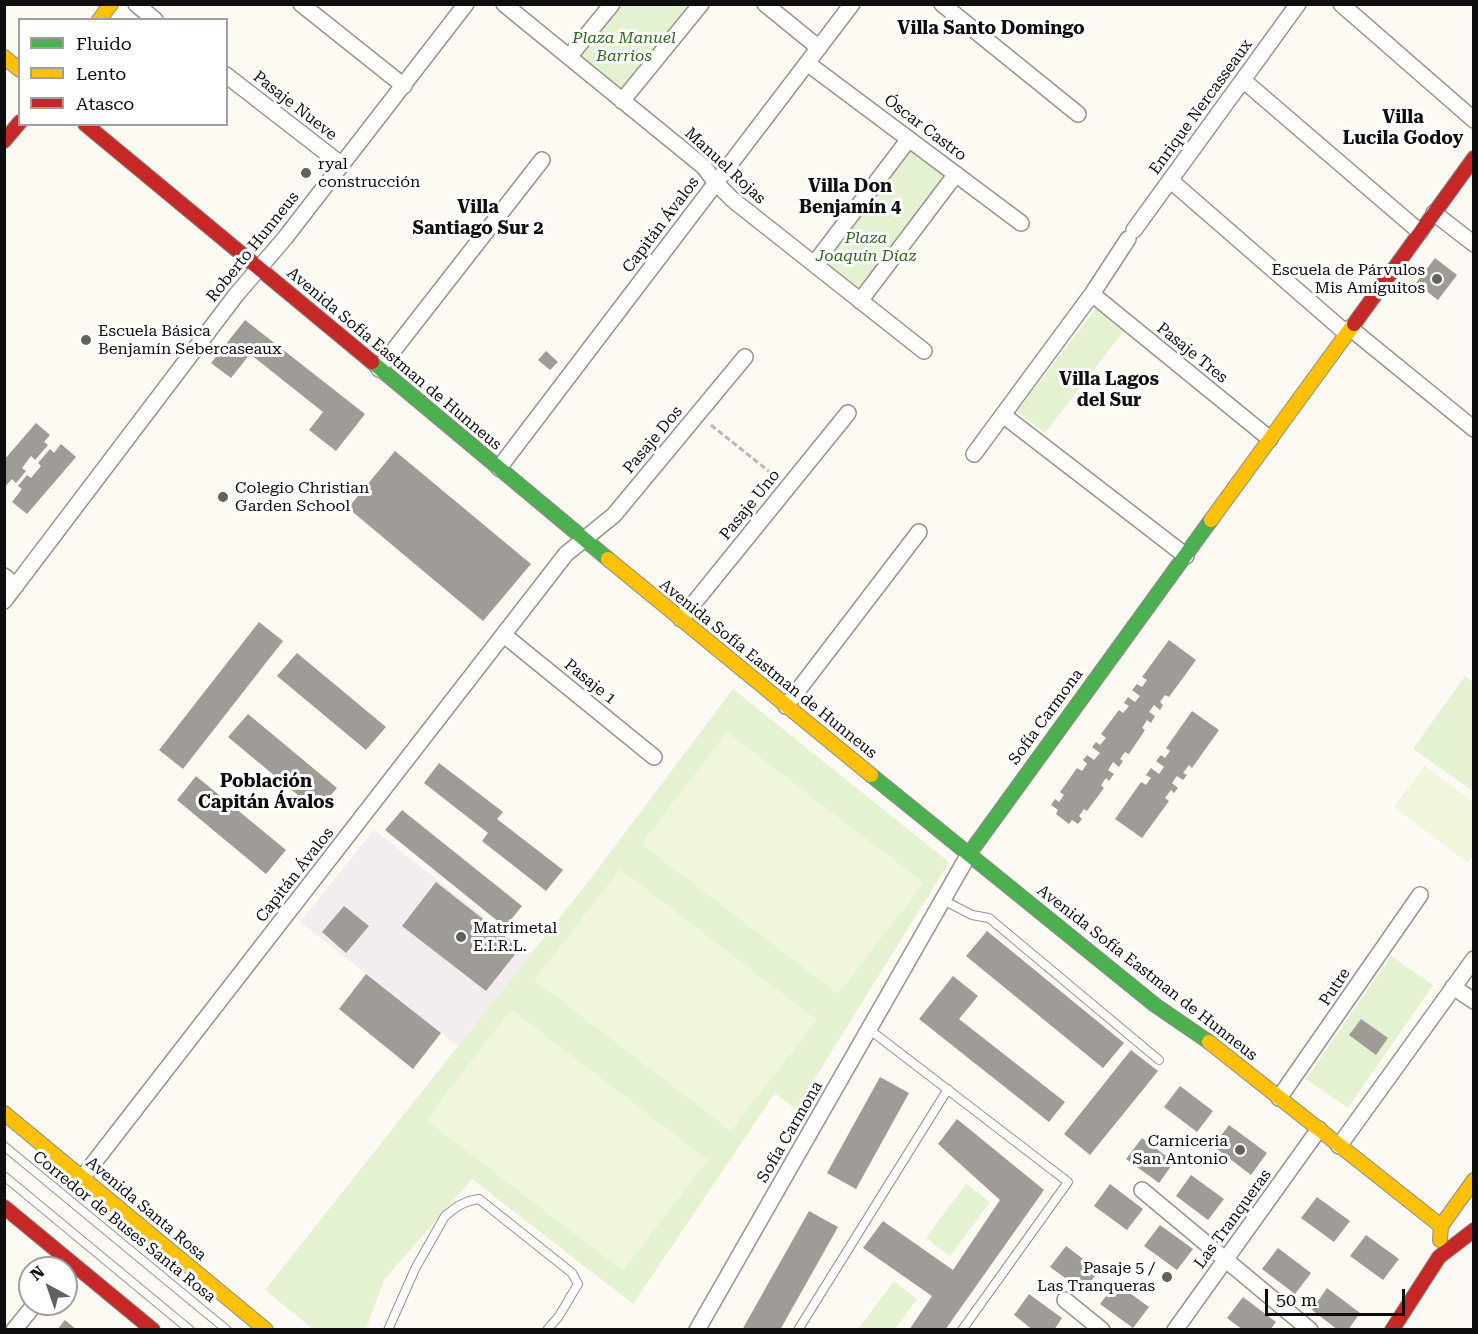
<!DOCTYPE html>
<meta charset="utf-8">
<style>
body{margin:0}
#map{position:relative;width:1478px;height:1334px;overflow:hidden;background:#fcfaf2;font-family:"Roboto Serif",serif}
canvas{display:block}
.frame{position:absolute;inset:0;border:6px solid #0e0e0e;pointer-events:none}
.legend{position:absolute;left:18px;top:18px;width:210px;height:108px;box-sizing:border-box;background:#fff;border:2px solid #9f9f9f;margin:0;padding:8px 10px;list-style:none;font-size:18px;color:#0e0e0e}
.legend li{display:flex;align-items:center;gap:12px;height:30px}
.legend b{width:30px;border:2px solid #9f9f9f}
.north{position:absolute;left:18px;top:1256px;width:60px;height:60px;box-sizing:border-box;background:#fff;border:2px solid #9f9f9f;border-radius:50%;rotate:320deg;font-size:16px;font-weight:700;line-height:24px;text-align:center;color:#0e0e0e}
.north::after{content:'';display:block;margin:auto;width:21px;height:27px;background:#61615e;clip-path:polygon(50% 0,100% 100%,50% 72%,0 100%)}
.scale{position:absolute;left:1265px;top:1289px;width:140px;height:27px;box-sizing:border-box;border:3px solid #0e0e0e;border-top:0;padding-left:8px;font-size:18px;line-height:21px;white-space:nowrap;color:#0e0e0e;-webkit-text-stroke:4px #fff;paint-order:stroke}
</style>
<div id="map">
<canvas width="1478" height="1334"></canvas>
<div class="frame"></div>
<ul class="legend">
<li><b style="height:8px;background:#4caf50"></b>Fluido</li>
<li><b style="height:8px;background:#ffc107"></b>Lento</li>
<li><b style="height:8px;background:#c62828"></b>Atasco</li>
</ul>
<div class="north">N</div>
<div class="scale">50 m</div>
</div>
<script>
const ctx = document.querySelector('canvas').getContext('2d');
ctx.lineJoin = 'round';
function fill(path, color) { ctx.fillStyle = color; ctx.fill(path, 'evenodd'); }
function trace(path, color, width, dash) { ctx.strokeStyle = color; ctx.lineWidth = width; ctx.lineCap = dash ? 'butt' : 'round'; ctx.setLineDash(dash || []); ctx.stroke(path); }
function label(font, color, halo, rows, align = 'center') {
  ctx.font = font + ' "Roboto Serif",serif'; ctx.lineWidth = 6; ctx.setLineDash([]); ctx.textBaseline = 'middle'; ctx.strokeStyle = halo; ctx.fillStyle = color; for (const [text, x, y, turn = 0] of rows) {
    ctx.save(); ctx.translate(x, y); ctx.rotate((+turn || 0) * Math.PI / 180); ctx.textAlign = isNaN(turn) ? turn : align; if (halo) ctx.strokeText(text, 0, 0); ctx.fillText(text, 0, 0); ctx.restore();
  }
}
fill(new Path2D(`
 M374 830 531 954 458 1046 300 922Z`), '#f3edef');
fill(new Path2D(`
 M622 5H695L624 92 580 57Z
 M910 146 949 176 863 293 825 262Z
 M1098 306 1126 328 1045 433 1017 411Z
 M1465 676 1473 682V791L1413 749Z
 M733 689 949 862 796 1109 775 1093 633 1304 472 1179 384 1280 366 1329H313L265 1290 591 878Z
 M1391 956 1433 985 1348 1108 1306 1079Z
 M966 1184 990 1202 950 1256 926 1238Z
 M894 1281 917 1299 895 1329H858Z`), '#e5f2d1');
fill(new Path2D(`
 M727 732 924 883 838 994 641 844Z
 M1425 766 1473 802V856L1468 863 1394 807Z
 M620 869 817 1020 731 1131 534 980Z
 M511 1009 708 1160 623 1271 426 1120Z`), '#eff6db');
fill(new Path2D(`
 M1435 258 1457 275 1438 300 1416 283Z
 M245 320 365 414 336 451 309 430 323 412 250 354 231 378 211 363Z
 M546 351 558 362 550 370 538 360Z
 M36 423 50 435 44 442 48 445 35 460 31 456 22 468 26 471 16 483 12 479 4 488V460Z
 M61 444 76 457 27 514 12 502 22 489 18 486 27 475 31 478 41 466 38 463 50 449 54 453Z
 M395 451 531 564 483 621 348 508Z
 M259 622 283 641 183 769 159 750Z
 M1169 640 1196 660 1169 697 1165 695 1160 702 1163 705 1160 710 1154 705 1149 712 1155 716 1151 723 1147 720 1142 728 1145 730 1129 754 1125 752 1120 759 1123 761 1119 767 1113 762 1108 770 1114 774 1109 781 1106 778 1101 785 1104 788 1087 811 1084 809 1079 816 1082 819 1078 824 1072 820 1069 824 1056 814 1058 810 1051 805 1055 799 1059 802 1064 795 1060 792 1077 768 1082 771 1087 764 1083 760 1087 755 1094 760 1100 753 1092 747 1096 742 1100 745 1106 738 1101 734 1119 710 1123 713 1129 706 1124 703 1128 697 1135 702 1140 696 1132 690 1137 684 1142 687 1147 680 1142 677Z
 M297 653 386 727 366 750 277 676Z
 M1192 711 1219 730 1192 768 1189 765 1183 773 1187 775 1183 780 1177 776 1174 780 1172 783 1178 788 1174 793 1171 790 1165 798 1169 801 1142 838 1115 819 1141 782 1146 785 1151 778 1146 775 1151 768 1159 774 1164 767 1156 761 1161 755 1165 758 1170 751 1166 748Z
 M248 714 337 788 317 811 228 737Z
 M439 763 503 812 497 819 563 870 546 891 482 841 488 833 424 783Z
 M196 776 286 850 266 874 177 800Z
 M402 810 522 906 505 927 385 830Z
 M436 882 520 948 486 991 402 926Z
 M344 906 369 926 346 953 322 932Z
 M987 931 1124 1043 1103 1068 966 956Z
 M366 974 441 1033 413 1069 339 1009Z
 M953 976 978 996 959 1019 1065 1102 1049 1122 919 1019Z
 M1361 1019 1388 1038 1376 1055 1349 1035Z
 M1131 1050 1158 1071 1090 1155 1064 1134Z
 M880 1077 909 1093 856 1189 827 1173Z
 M1180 1086 1213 1111 1197 1132 1164 1107Z
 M957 1119 1044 1190 945 1330H909L932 1296 863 1248 883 1221 953 1270 1000 1200 938 1144Z
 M1229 1125 1267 1153 1251 1175 1213 1146Z
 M1142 1138 1174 1162 1159 1183 1126 1159Z
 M1191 1175 1224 1199 1208 1220 1176 1196Z
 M1110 1184 1143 1209 1127 1230 1094 1206Z
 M1317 1197 1350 1221 1334 1242 1301 1218Z
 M809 1211 838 1227 780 1330H742Z
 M1160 1225 1193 1249 1177 1270 1144 1246Z
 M1366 1235 1399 1259 1383 1280 1350 1256Z
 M1066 1246 1099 1271 1083 1291 1050 1267Z
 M1278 1248 1311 1273 1295 1294 1262 1269Z
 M1116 1283 1149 1307 1133 1328 1100 1304Z
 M1327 1288 1360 1313 1348 1330H1338L1312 1310Z
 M1029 1294 1062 1318 1054 1330H1033L1014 1315Z
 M1243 1297 1276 1322 1270 1330H1243L1227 1318Z
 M65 1320 77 1330H57Z`), '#9f9c98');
const lane = new Path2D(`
 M943 900 972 915 989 918 1159 1060
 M870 1030 1068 1182 962 1330
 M4 1146 227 1330
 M4 1176 190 1330
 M388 1330 415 1269 445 1216 458 1206 469 1201 479 1199 572 1273 578 1284 559 1316 547 1330
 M798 1330 948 1089`);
const street = new Path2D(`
 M136 4 155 20
 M301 4 404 86
 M504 4 704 167 716 183 733 200 924 351
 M765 4 819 48
 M942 4 1078 114
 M1341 4 1474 120
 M569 57 612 4
 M807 63 1021 223
 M226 75 342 165
 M1243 80 1420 232
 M622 101 701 4
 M1170 180 1346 333
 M1434 213 1474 244
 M1134 230 1298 4
 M814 264 909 139
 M1092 294 1270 439
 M860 301 956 174
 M1350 328 1474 429
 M379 369 542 160
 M1003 415 1186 556
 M974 454 1092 294 1128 239
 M499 468 852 4
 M4 576 16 586
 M4 601 236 295 285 238 466 4
 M681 619 848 413
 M504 635 654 757
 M786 706 919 532
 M1453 987 1474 1001
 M1279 1098 1420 895
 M1339 1146 1474 959
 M82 1178 566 554 614 515 745 357
 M1142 1190 1310 1330
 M1065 1300 1102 1330
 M14 1330 35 1304
 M697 1330 969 854
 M1175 1330 1319 1129`);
const fast = new Path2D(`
 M372 362 608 559
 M871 775 1155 1005 1209 1042
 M969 854 1211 520`);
const slow = new Path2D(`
 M99 20 111 4
 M4 57 20 70
 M1211 520 1354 324
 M608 559 871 775
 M1209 1042 1441 1226
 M4 1113 266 1330
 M1440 1240 1441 1226 1474 1180`);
const jam = new Path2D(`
 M85 124 372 362
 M4 141 20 122
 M1354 324 1474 158
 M4 1207 153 1330
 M1392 1330 1439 1257 1474 1230`);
trace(lane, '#959491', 10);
trace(street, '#959491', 18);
trace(fast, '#8c8b87', 16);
trace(slow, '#8c8b87', 16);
trace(jam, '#8c8b87', 16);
trace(new Path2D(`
 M711 425 776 477`), '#b8b8b6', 3, [6, 3]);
trace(lane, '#fffefd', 8);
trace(street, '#fffefd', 15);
trace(fast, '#4caf50', 14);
trace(slow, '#ffc107', 14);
trace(jam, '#c62828', 14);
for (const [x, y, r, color] of [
 [306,173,6,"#61615e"],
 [1437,279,6,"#61615e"],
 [86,340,6,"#61615e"],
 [223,497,6,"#61615e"],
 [461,937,6,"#61615e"],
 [1240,1150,6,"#61615e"],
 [1167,1277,6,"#61615e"]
]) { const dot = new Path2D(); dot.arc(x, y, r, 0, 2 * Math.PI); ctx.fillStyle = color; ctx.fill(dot); trace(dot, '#fff', 2); }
label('italic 16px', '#2c691a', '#fff', [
 ["Plaza Manuel",624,38],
 ["Barrios",624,56],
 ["Plaza",866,238],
 ["Joaquín Díaz",866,256]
]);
label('16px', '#0e0e0e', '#fff', [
 ["Pasaje Nueve",295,106,38],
 ["Enrique Nercasseaux",1201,107,-54],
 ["Óscar Castro",925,128,37],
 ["Manuel Rojas",725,166,43],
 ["Capitán Ávalos",661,225,-53],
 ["Roberto Hunneus",253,247,-51],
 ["Pasaje Tres",1192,353,39],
 ["Avenida Sofía Eastman de Hunneus",394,359,40],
 ["Pasaje Dos",653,440,-50],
 ["Pasaje Uno",750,505,-51],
 ["Avenida Sofía Eastman de Hunneus",768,669,39],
 ["Pasaje 1",590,682,39],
 ["Sofía Carmona",1046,717,-54],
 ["Capitán Ávalos",295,875,-52],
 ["Avenida Sofía Eastman de Hunneus",1147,973,38],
 ["Putre",1335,987,-56],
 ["Sofía Carmona",790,1132,-60],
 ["Avenida Santa Rosa",146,1209,40],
 ["Las Tranqueras",1233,1219,-54],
 ["Corredor de Buses Santa Rosa",124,1227,39]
]);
label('16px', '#0e0e0e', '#fff', [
 ["ryal",318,164],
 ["construcción",318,182],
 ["Escuela de Párvulos",1425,270,"right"],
 ["Mis Amiguitos",1425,288,"right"],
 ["Escuela Básica",98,331],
 ["Benjamín Sebercaseaux",98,349],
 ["Colegio Christian",235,488],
 ["Garden School",235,506],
 ["Matrimetal",473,928],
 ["E.I.R.L.",473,946],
 ["Carniceria",1228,1141,"right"],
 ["San Antonio",1228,1159,"right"],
 ["Pasaje 5 /",1155,1268,"right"],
 ["Las Tranqueras",1155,1286,"right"]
], 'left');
label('bold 18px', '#0e0e0e', '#fff', [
 ["Villa Santo Domingo",991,29],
 ["Villa",1403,118],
 ["Lucila Godoy",1403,139],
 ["Villa Don",850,187],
 ["Benjamín 4",850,208],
 ["Villa",478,208],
 ["Santiago Sur 2",478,229],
 ["Villa Lagos",1109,380],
 ["del Sur",1109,401],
 ["Población",266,782],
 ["Capitán Ávalos",266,803]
]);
</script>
